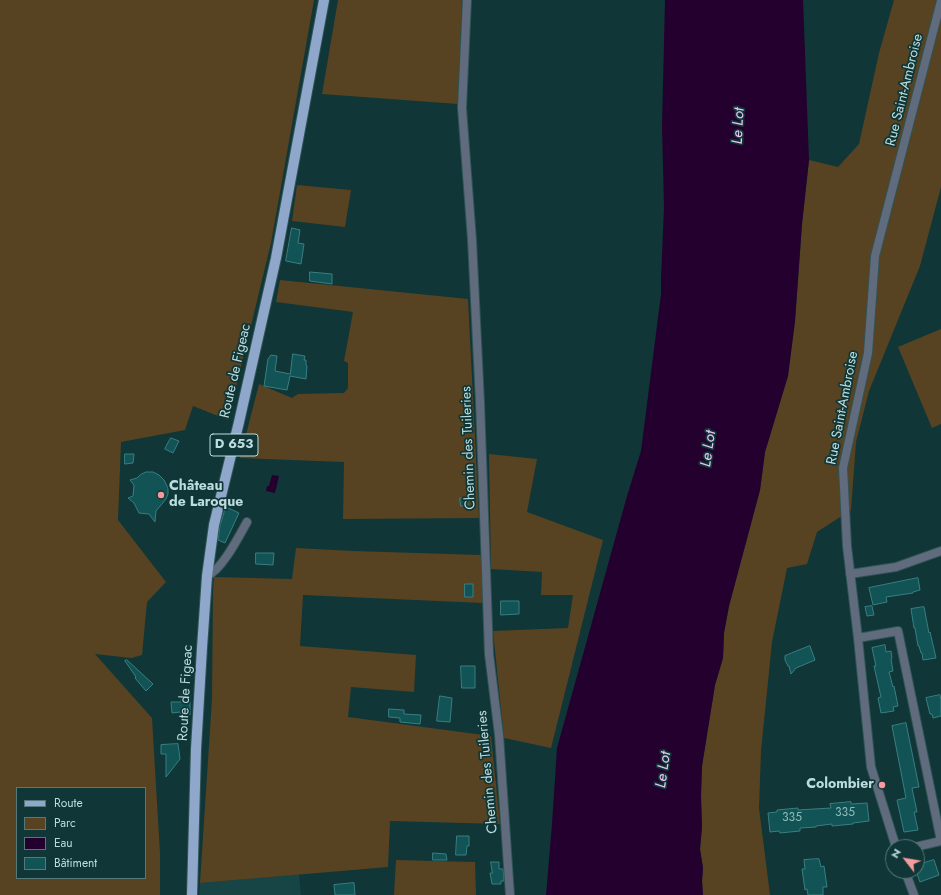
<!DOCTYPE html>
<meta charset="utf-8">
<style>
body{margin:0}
#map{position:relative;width:941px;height:895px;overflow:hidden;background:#103637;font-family:Jost,sans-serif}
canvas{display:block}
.legend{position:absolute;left:16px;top:787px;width:130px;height:92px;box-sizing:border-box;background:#103637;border:1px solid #55797a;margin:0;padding:5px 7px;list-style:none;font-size:12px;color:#bcddde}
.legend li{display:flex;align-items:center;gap:8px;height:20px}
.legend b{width:20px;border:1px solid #55797a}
.north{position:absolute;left:885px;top:839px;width:40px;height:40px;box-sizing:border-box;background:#103637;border:1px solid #55797a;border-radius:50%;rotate:301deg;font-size:11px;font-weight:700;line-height:16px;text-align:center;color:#bcddde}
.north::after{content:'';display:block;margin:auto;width:14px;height:18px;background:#f59b9d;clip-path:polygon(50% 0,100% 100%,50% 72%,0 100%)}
</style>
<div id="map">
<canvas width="941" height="895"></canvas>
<ul class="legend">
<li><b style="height:5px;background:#8ea7cb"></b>Route</li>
<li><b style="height:11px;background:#574321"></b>Parc</li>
<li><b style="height:11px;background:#24002e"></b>Eau</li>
<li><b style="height:11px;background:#125355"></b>Bâtiment</li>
</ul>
<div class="north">N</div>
</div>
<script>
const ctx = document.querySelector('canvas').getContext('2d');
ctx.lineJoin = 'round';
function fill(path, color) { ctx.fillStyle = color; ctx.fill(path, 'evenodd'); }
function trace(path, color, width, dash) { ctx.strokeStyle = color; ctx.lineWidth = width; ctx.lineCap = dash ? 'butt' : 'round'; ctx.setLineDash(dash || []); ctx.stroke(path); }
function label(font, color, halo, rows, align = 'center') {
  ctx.font = font + ' Jost,sans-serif'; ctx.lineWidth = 3.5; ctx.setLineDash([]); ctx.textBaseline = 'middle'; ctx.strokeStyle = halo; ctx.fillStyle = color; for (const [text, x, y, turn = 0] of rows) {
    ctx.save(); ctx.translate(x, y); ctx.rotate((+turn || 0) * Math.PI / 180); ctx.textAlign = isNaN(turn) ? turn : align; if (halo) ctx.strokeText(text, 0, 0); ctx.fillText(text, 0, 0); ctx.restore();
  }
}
fill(new Path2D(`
 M299 874 301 895H199L200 883Z`), '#174445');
fill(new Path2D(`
 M0 0H314L271 243 228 420 193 406 185 430 121 442 118 520 166 582 147 602 142 655 131 658 95 654 152 718 160 853V895H0ZM17 788H145V878H17Z
 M338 0H462L458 104 322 94Z
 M894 0H941V187L920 266 869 391 856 442 851 510 817 532 807 564 787 568 772 642 761 751 759 808 770 895H703L702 881 703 868 700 849 702 827 701 796 702 766 715 685 723 658 724 633 729 606 760 490 765 452 788 376 795 321 802 224 809 160 838 167 859 144 879 53Z
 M297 185 351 190 345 227 292 221Z
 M280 280 468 299 479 518 343 519 344 462 240 458 259 384 292 398 298 394 344 393 348 388V363L344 361 353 312 276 302Z
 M941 329V424L932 428 898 347Z
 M489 454 537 459 527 512 603 540 551 748 504 738 493 631 568 628 573 595H541L542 572 491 569Z
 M296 548 353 551 481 555 483 603 303 595 300 646 416 655 414 692 351 687 348 717 491 736 500 824 390 821 388 867 200 883 212 699 213 591 214 577 292 579Z
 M396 860 475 862 476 895H394Z`), '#574321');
fill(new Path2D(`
 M665 0H803L809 160 802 224 795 321 788 376 765 452 760 490 729 606 724 633 723 658 715 685 702 766 701 796 702 827 700 849 703 868 702 881 703 895H546L552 824 557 748 627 496 641 451 661 294V279L664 207 662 126Z
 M272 475 279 476 275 493 266 491 267 486H269Z`), '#24002e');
const building = new Path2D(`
 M292 228 300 230 298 243 304 244 301 264 286 261Z
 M310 272 332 274V284L310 281Z
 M293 354 305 356 304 360H306V365L307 366 306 379 290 376 287 390 264 386 268 359 271 355 277 356 275 371 290 374Z
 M171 438 179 441 173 453 165 449Z
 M125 454H134L133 463 125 464Z
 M146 472H153L159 475 164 480 168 488V494L166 499 156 511 155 522 149 514 139 513 134 503 128 498 133 496 134 485 130 480 137 478 140 475Z
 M460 498H468V505L461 506Z
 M226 507 239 513 225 543 218 540 220 526Z
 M256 553H274L273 565 256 564Z
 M918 578 920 590 913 592V593L886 597 887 602 873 605 869 588Z
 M465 584H473V597H465Z
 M501 601H519V614L501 615Z
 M872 606 874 615 867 616 865 607Z
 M924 607 929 633 930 632 936 658 923 660 922 653H921L919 646H918L915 628H914L911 609Z
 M885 645 886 652 891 651 892 658 891 659 893 671 889 672 893 687 894 686 898 706 893 707 894 711 881 713 878 698 881 697 874 666H876L872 648Z
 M810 646 815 660 796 668 791 674 789 666H788L785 660V656Z
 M127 660 153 684 146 691 135 678 136 677 125 661Z
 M461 666H475V688H462Z
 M181 695H190V715L181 714 180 712 172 713 171 702H181Z
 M940 695 941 700V716L933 718 932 714H930L926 698Z
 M440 696 452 698 450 722 437 721Z
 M389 709 404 710V714L421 715 420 724 400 722V718L389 717Z
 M906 723 919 787 912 788 917 812H914L918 830 904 832 897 800 906 798 892 726Z
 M178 744 180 759 166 777V754H161V745Z
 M851 802V804L867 803 869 821 853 823V824L832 826V824L816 826V827L800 828V831L780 833 779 831 770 832 768 813 777 812V810L798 808V810L831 808 830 804Z
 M457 836H469V846H467L466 855H456Z
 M433 853 446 854 447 860H433Z
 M819 859 821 867 824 866 827 887H823V895H808L807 889 805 890 802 869H805L804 860Z
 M934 860 939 875 920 882 916 871H917V869L923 867 921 864Z
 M491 862H499V869H503L504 881H501V884H492L490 873H492Z
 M354 883 355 895H335L334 885Z`);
fill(building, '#125355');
trace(building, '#397f82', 1);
const street = new Path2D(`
 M467 0 462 108 472 240 480 402 489 654 499 735 510 895
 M850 574 896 567 941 551
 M207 576C222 570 239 536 247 522
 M858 638 898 631 941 841
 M896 847 871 767 858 638 847 546 843 468 868 353 875 256 941 1
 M915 847 941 841
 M905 871 914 895`);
const primary = new Path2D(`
 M192 895 196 749 202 648 207 576 214 525 239 422 276 258 324 0`);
trace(street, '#2f5455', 10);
trace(primary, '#2f5455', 12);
trace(street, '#606c7d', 8);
trace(primary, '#8ea7cb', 10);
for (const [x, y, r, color] of [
 [161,495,4,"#f59b9d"],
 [882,785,4,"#f59b9d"]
]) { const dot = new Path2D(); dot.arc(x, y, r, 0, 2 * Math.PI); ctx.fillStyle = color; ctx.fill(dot); trace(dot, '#103637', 1.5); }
label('12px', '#92babc', null, [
 ["335",845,813],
 ["335",792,818]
]);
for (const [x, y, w] of [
 [234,445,48]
]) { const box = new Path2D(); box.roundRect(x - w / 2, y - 11, w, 22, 3); ctx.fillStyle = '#103637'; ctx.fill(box); trace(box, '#bcddde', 1); }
label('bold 13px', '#bcddde', null, [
 ["D 653",234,445]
]);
label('14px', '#bcddde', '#103637', [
 ["Rue Saint-Ambroise",905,90,-76],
 ["Route de Figeac",236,371,-77],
 ["Rue Saint-Ambroise",843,408,-79],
 ["Chemin des Tuileries",469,448,-92],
 ["Route de Figeac",186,693,-87],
 ["Chemin des Tuileries",488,772,-95]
]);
label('bold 14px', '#bcddde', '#103637', [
 ["Château",169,487],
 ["de Laroque",169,503],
 ["Colombier",874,785,"right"]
], 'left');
label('italic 15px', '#ebc8f6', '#103637', [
 ["Le Lot",739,126,-87],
 ["Le Lot",709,449,-82],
 ["Le Lot",664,770,-82]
]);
</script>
